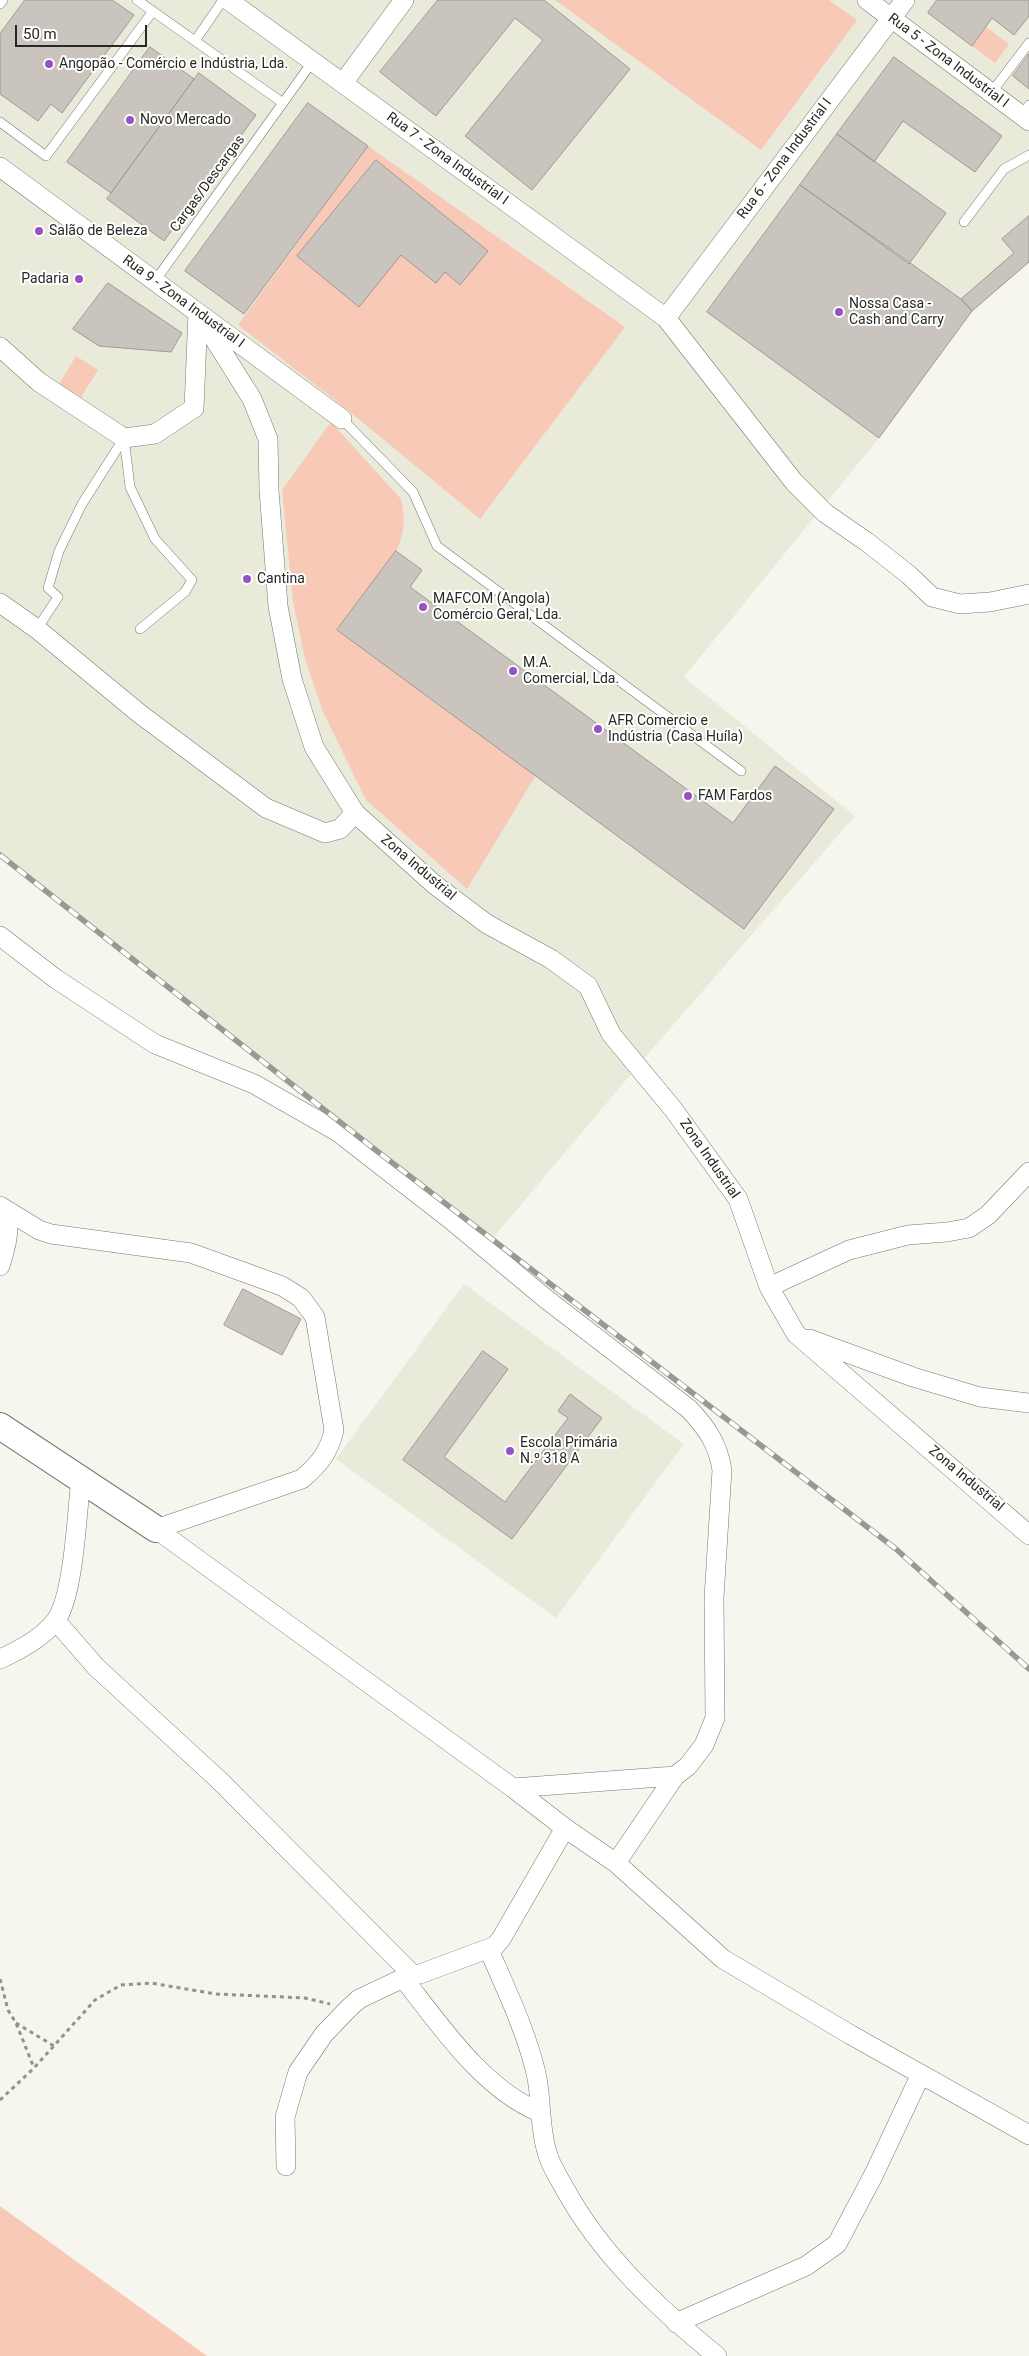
<!DOCTYPE html>
<meta charset="utf-8">
<style>
body{margin:0}
#map{position:relative;width:1029px;height:2356px;overflow:hidden;background:#f6f6ee;font-family:Roboto,sans-serif}
canvas{display:block}
.scale{position:absolute;left:15px;top:25px;width:132px;height:22px;box-sizing:border-box;border:2px solid #282825;border-top:0;padding-left:6px;font-size:15px;line-height:18px;white-space:nowrap;color:#282825;-webkit-text-stroke:4px #fffffe;paint-order:stroke}
</style>
<div id="map">
<canvas width="1029" height="2356"></canvas>
<div class="scale">50 m</div>
</div>
<script>
const ctx = document.querySelector('canvas').getContext('2d');
ctx.lineJoin = 'round';
function fill(path, color) { ctx.fillStyle = color; ctx.fill(path, 'evenodd'); }
function trace(path, color, width, dash) { ctx.strokeStyle = color; ctx.lineWidth = width; ctx.lineCap = dash ? 'butt' : 'round'; ctx.setLineDash(dash || []); ctx.stroke(path); }
function label(font, color, halo, rows, align = 'center') {
  ctx.font = font + ' Roboto,sans-serif'; ctx.lineWidth = 4; ctx.setLineDash([]); ctx.textBaseline = 'middle'; ctx.strokeStyle = halo; ctx.fillStyle = color; for (const [text, x, y, turn = 0] of rows) {
    ctx.save(); ctx.translate(x, y); ctx.rotate((+turn || 0) * Math.PI / 180); ctx.textAlign = isNaN(turn) ? turn : align; if (halo) ctx.strokeText(text, 0, 0); ctx.fillText(text, 0, 0); ctx.restore();
  }
}
fill(new Path2D(`
 M0 0H1029V262L972 311 879 438 684 677 855 816 648 1054 492 1239 0 858Z
 M464 1284 684 1444 556 1618 336 1459Z`), '#eaeada');
fill(new Path2D(`
 M555 0H829L857 20 761 150Z
 M986 27 1009 44 995 63 972 46Z
 M368 146 625 327 480 519 344 407 238 325Z
 M76 356 98 370 81 397 59 384Z
 M331 422 401 499C405 518 405 533 396 551L337 630 536 775 467 889 366 800 323 712 305 659 293 601 282 490Z
 M0 2206 207 2356H0Z`), '#f8c9b6');
const building = new Path2D(`
 M25 0H112L134 15 62 113 51 104 38 121 0 94V34Z
 M438 0H544L630 69 532 190 465 136 543 40 515 18 436 116 380 72Z
 M937 0H1029V16L1014 35 992 18 972 46 928 13Z
 M150 47 194 79 111 193 67 162Z
 M1029 54V89L1013 76Z
 M894 57 1002 136 975 172 903 121 874 162 837 134Z
 M199 73 256 115 164 241 107 199Z
 M308 103 368 146 244 314 185 271Z
 M837 134 946 213 909 264 800 185Z
 M376 160 488 251 460 285 445 272 436 283 401 255 359 307 297 256Z
 M800 185 961 299 972 311 879 438 707 312Z
 M1029 216V262L972 311 961 299 1014 253 1002 239Z
 M108 283 182 333 171 352 99 346 73 329Z
 M396 551 422 570 410 587 733 823 775 766 834 809 744 929 337 630Z
 M243 1289 301 1319 282 1355 224 1325Z
 M483 1351 508 1369 444 1457 505 1502 568 1418 558 1411 570 1394 602 1418 512 1539 403 1460Z`);
fill(building, '#c9c4bd');
trace(building, '#9e9993', 1);
const lane = new Path2D(`
 M137 0 283 103
 M0 4 3 0
 M195 41 223 0
 M991 93 1029 43
 M1021 115 1029 105
 M0 122 46 156 153 11
 M964 222 1004 169 1029 155
 M155 281 313 61
 M342 419 413 492 437 546 741 771
 M37 629 58 597 48 588 59 551 82 504 124 438 130 487 155 539 192 580 185 592 140 629`);
const street = new Path2D(`
 M228 0 666 318 794 482 825 513 867 542 909 575 932 597 960 604 990 602 1029 594
 M867 0 1029 121
 M343 83 404 0
 M0 167 342 419
 M198 313 252 399 268 439 269 490 278 606 292 679 314 747 355 813 435 885 487 924 551 959 588 986 611 1034 673 1109 738 1199 769 1287 796 1334 1029 1535
 M666 318 905 0
 M0 347 39 382 124 438 155 434 194 408 198 313
 M0 603 37 629 140 714 266 808 325 833 340 829 355 813
 M0 936 56 979 155 1044 254 1084 338 1132 450 1219 546 1299 689 1409C707 1428 718 1444 722 1470L714 1598 715 1718 704 1745 688 1766 675 1776 616 1863
 M0 1206 39 1230 51 1234 191 1253 282 1286 301 1298 315 1317 334 1430C329 1453 319 1464 302 1479L156 1529
 M0 1266C6 1247 10 1232 7 1212
 M769 1287 849 1250 908 1235 947 1232 969 1228 988 1215 1029 1172
 M809 1339 913 1377 980 1397 1029 1403
 M156 1529 513 1788 565 1828 616 1863 723 1959 851 2035 1029 2135
 M56 1621 96 1667 220 1781 412 1974H420L495 1946 501 1939 565 1828
 M0 1659C20 1650 43 1638 56 1620 74 1595 77 1512 81 1478
 M513 1788 675 1776
 M489 1950C506 1989 526 2031 536 2073 542 2099 539 2126 547 2152 550 2165 559 2178 565 2189 601 2255 659 2309 717 2356
 M403 1978C440 2025 482 2088 539 2112
 M286 2166 285 2117 298 2072 324 2034 349 2008 359 1999 412 1974
 M676 2323 806 2266 837 2244 874 2174 921 2074`);
const secondary = new Path2D(`
 M0 1426 156 1529`);
trace(lane, '#787770', 10);
trace(street, '#787770', 20);
trace(secondary, '#787770', 28);
trace(new Path2D(`
 M0 1979 8 2010 16 2023 34 2068
 M16 2023 54 2046
 M0 2100 34 2068 95 2000 121 1985 151 1983 216 1994 305 1998 330 2004`), '#93938e', 3, [4, 4]);
trace(lane, '#fff', 9);
trace(street, '#fff', 19);
trace(secondary, '#fff', 26);
const rail = new Path2D(`
 M0 855 373 1148 896 1549 1029 1669`);
trace(rail, '#999993', 5.5);
trace(rail, '#fffffe', 4, [11]);
for (const [x, y, r, color] of [
 [49,64,5,"#9952c6"],
 [130,120,5,"#9952c6"],
 [39,231,5,"#9952c6"],
 [79,279,5,"#9952c6"],
 [839,312,5,"#9952c6"],
 [247,579,5,"#9952c6"],
 [423,607,5,"#9952c6"],
 [513,671,5,"#9952c6"],
 [598,729,5,"#9952c6"],
 [688,796,5,"#9952c6"],
 [510,1451,5,"#9952c6"]
]) { const dot = new Path2D(); dot.arc(x, y, r, 0, 2 * Math.PI); ctx.fillStyle = color; ctx.fill(dot); trace(dot, '#fffffe', 2); }
label('14px', '#282825', '#fffffe', [
 ["Rua 5 - Zona Industrial I",948,61,37],
 ["Rua 7 - Zona Industrial I",447,159,36],
 ["Rua 6 - Zona Industrial I",785,159,-53],
 ["Cargas/Descargas",208,184,-54],
 ["Rua 9 - Zona Industrial I",183,302,36],
 ["Zona Industrial",418,868,40],
 ["Zona Industrial",709,1159,55],
 ["Zona Industrial",966,1479,40]
]);
label('14px', '#282825', '#fffffe', [
 ["Angopão - Comércio e Indústria, Lda.",59,64],
 ["Novo Mercado",140,120],
 ["Salão de Beleza",49,231],
 ["Padaria",69,279,"right"],
 ["Nossa Casa -",849,304],
 ["Cash and Carry",849,320],
 ["Cantina",257,579],
 ["MAFCOM (Angola)",433,599],
 ["Comércio Geral, Lda.",433,615],
 ["M.A.",523,663],
 ["Comercial, Lda.",523,679],
 ["AFR Comercio e",608,721],
 ["Indústria (Casa Huíla)",608,737],
 ["FAM Fardos",698,796],
 ["Escola Primária",520,1443],
 ["N.º 318 A",520,1459]
], 'left');
</script>
